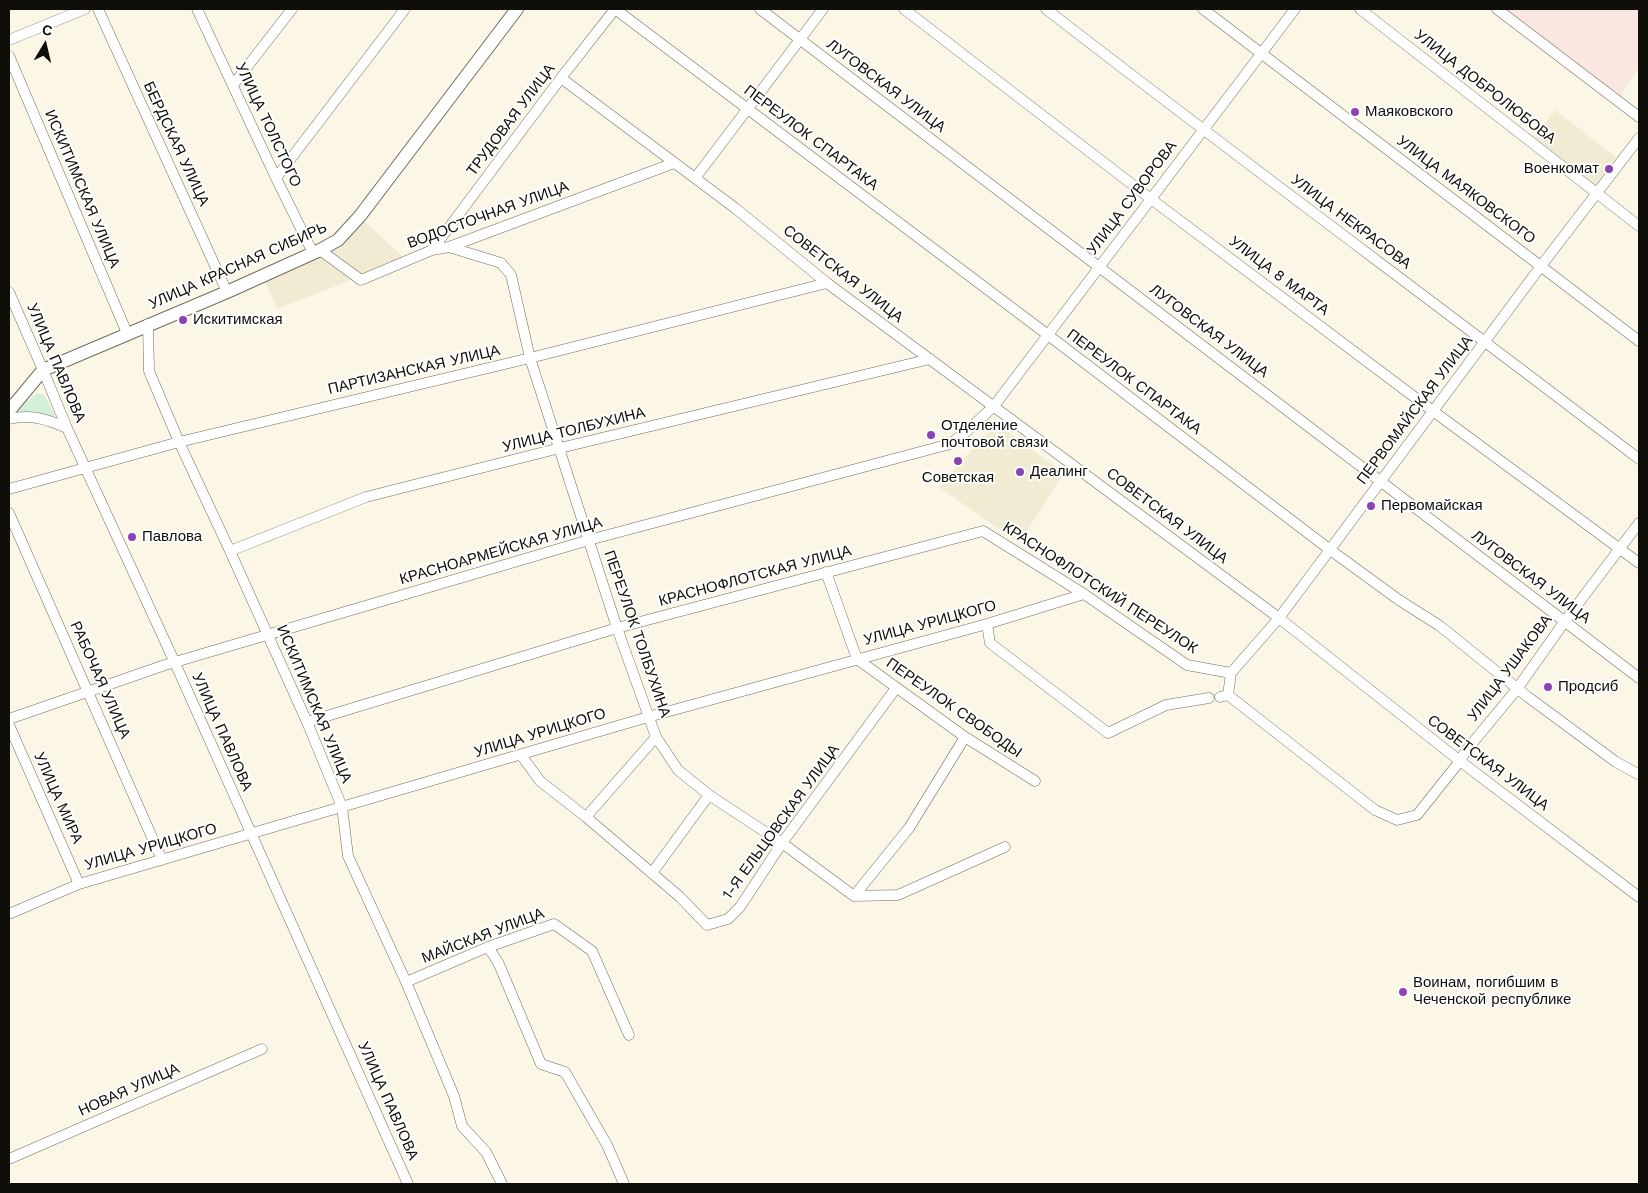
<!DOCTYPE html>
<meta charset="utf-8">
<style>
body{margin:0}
#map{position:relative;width:1648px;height:1193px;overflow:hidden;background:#fbf6e5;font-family:"Work Sans",sans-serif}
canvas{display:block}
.frame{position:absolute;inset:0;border:10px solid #100e08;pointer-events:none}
.north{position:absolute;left:20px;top:20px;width:50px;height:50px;-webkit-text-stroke:4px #fff;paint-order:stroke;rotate:9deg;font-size:14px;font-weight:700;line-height:20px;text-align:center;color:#100e08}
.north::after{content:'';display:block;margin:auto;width:18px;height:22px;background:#100e08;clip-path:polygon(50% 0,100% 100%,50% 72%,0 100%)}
</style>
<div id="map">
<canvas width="1648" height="1193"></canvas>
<div class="frame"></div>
<div class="north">С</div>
</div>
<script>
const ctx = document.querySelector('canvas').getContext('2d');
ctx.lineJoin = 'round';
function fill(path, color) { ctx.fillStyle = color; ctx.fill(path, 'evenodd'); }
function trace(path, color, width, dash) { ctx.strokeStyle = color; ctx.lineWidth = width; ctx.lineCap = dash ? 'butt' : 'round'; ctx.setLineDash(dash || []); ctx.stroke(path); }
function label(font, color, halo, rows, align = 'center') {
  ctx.font = font + ' "Work Sans",sans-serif'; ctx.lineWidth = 4; ctx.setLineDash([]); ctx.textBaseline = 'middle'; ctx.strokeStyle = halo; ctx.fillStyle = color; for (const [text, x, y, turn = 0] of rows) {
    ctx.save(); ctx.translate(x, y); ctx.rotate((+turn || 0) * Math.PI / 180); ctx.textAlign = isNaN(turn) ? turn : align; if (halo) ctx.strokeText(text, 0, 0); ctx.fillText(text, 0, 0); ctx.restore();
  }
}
fill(new Path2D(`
 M1555 110 1616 157 1594 187 1533 140Z
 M361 218 405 259 277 309 264 278 336 249Z
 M996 423 1064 473 1019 543 939 487Z`), '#f2ebd3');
fill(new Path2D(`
 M1497 9H1637L1639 11V67L1618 100Z`), '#fbe7e1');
fill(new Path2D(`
 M40 393 44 395 57 419C39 414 27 412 9 414L34 395Z`), '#d4f0da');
const minor = new Path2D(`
 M98 9 227 292
 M197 9 276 178 313 253
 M615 9 1048 335 1329 549 1399 600 1440 626 1528 697 1616 762 1638 774
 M760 9 1639 678
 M904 9 1155 202 1433 411 1639 563
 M1046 9C1242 161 1442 308 1639 459
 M1203 9 1639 341
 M1360 9 1639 226
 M1497 9 1639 117
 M9 40 85 9
 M9 56 127 333
 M561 78 735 208 827 283 1279 618 1460 761 1639 897
 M233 85 292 9
 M696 177 823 9
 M276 178 405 9
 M449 247 501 263 511 275 530 358 617 628 656 737 678 770 709 795 782 843 854 896
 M320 250 361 280 432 250 449 247 674 163
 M432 250 561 78 615 9
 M9 292 43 370 67 428 175 663 408 1184
 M148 324 149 371 179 442 230 551 307 722 342 807 348 856 406 982 454 1096 462 1126 486 1152 502 1184
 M9 419C30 414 47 419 67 428
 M9 489 179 442 530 358 827 283
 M9 513 162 860
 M230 551 366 497 560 448 930 359
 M826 572 857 659 965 737 1035 781
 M987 624 990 643 1108 733 1166 705 1209 698
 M1228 695 1375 810 1397 820 1417 815 1460 761 1465 752 1517 689 1565 621 1639 523
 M1220 697 1228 695 1231 673 1279 618 1541 266 1639 138
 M9 719 165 665 589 540 950 444 967 431 994 406 1295 9
 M307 722 617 628 983 531 1084 594 1187 665 1231 673
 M9 725 79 884
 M521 755 540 781 586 817 680 897 707 925 728 919 740 907 782 843 896 688
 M586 817 656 737
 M652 873 709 795
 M854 896 909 828 965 737
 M854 896 898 895 1005 847
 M9 914 79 884 648 717 987 624 1084 594
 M488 947 498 962 541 1064 565 1072 607 1145 624 1184
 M406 982 488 947 554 924 592 951 629 1035
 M9 1159 262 1049`);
const major = new Path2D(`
 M9 411 43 370 227 292 320 250 338 240 360 216 517 9`);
trace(minor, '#726d5f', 11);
trace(major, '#726d5f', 14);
trace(minor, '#fff', 10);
trace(major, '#fff', 12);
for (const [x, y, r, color] of [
 [1355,112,5,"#8c42b5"],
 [1609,169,5,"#8c42b5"],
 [183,320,5,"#8c42b5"],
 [931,435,5,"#8c42b5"],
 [958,461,5,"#8c42b5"],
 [1020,472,5,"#8c42b5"],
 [1371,506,5,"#8c42b5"],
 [132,537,5,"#8c42b5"],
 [1548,687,5,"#8c42b5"],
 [1403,992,5,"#8c42b5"]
]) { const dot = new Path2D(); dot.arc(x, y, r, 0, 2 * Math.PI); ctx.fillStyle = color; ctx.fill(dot); trace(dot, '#fff', 2); }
label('15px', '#100e08', '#fff', [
 ["ЛУГОВСКАЯ УЛИЦА",886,86,37],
 ["УЛИЦА ДОБРОЛЮБОВА",1485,87,38],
 ["ТРУДОВАЯ УЛИЦА",511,120,-53],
 ["УЛИЦА ТОЛСТОГО",268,125,65],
 ["ПЕРЕУЛОК СПАРТАКА",811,138,37],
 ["БЕРДСКАЯ УЛИЦА",176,144,65],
 ["ИСКИТИМСКАЯ УЛИЦА",82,189,67],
 ["УЛИЦА МАЯКОВСКОГО",1466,190,37],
 ["УЛИЦА СУВОРОВА",1132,198,-53],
 ["ВОДОСТОЧНАЯ УЛИЦА",488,215,-20],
 ["УЛИЦА НЕКРАСОВА",1351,222,37],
 ["УЛИЦА КРАСНАЯ СИБИРЬ",238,266,-24],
 ["СОВЕТСКАЯ УЛИЦА",843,274,38],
 ["УЛИЦА 8 МАРТА",1279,276,37],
 ["ЛУГОВСКАЯ УЛИЦА",1209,331,37],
 ["УЛИЦА ПАВЛОВА",56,363,67],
 ["ПАРТИЗАНСКАЯ УЛИЦА",414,370,-13],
 ["ПЕРЕУЛОК СПАРТАКА",1134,382,37],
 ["ПЕРВОМАЙСКАЯ УЛИЦА",1415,410,-53],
 ["УЛИЦА ТОЛБУХИНА",574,430,-14],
 ["СОВЕТСКАЯ УЛИЦА",1167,516,37],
 ["КРАСНОАРМЕЙСКАЯ УЛИЦА",501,551,-16],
 ["КРАСНОФЛОТСКАЯ УЛИЦА",755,576,-15],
 ["ЛУГОВСКАЯ УЛИЦА",1531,577,37],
 ["КРАСНОФЛОТСКИЙ ПЕРЕУЛОК",1100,588,33],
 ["УЛИЦА УРИЦКОГО",930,623,-15],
 ["ПЕРЕУЛОК ТОЛБУХИНА",637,634,71],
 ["УЛИЦА УШАКОВА",1510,668,-53],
 ["РАБОЧАЯ УЛИЦА",100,680,66],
 ["ИСКИТИМСКАЯ УЛИЦА",314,704,67],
 ["ПЕРЕУЛОК СВОБОДЫ",954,708,35],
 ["УЛИЦА ПАВЛОВА",222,732,66],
 ["УЛИЦА УРИЦКОГО",540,733,-17],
 ["СОВЕТСКАЯ УЛИЦА",1488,763,37],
 ["УЛИЦА МИРА",58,798,66],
 ["1-Я ЕЛЬЦОВСКАЯ УЛИЦА",781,822,-54],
 ["УЛИЦА УРИЦКОГО",151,847,-16],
 ["МАЙСКАЯ УЛИЦА",483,936,-21],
 ["НОВАЯ УЛИЦА",129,1090,-24],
 ["УЛИЦА ПАВЛОВА",388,1101,66]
]);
label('15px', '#100e08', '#fff', [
 ["Маяковского",1365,112],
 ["Военкомат",1599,169,"right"],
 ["Искитимская",193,320],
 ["Отделение",941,426],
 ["почтовой связи",941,443],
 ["Деалинг",1030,472],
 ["Советская",958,478,"center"],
 ["Первомайская",1381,506],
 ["Павлова",142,537],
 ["Продсиб",1558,687],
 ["Воинам, погибшим в",1413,983],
 ["Чеченской республике",1413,1000]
], 'left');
</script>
